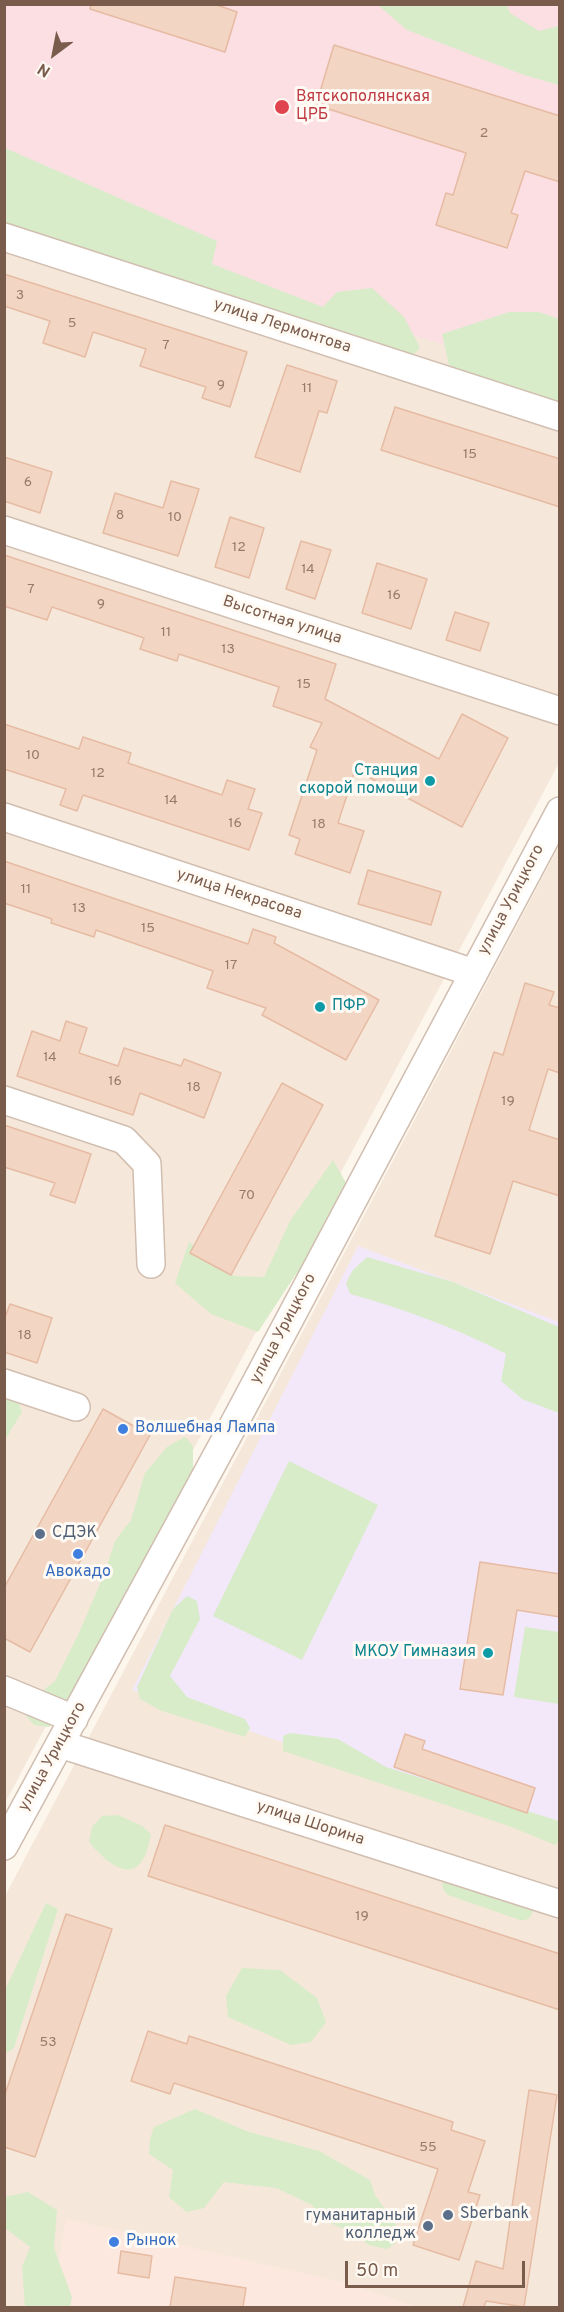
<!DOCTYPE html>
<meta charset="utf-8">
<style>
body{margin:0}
#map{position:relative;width:564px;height:2312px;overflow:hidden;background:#fdf6ec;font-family:Overpass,sans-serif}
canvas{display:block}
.frame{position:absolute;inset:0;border:6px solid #7a5c4d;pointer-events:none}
.north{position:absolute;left:24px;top:24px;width:60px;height:60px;-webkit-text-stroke:4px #fffaf3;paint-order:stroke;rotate:212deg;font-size:16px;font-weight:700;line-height:24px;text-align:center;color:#7a5c4d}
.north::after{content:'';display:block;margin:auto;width:21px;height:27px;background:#7a5c4d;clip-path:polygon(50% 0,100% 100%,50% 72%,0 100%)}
.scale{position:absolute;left:345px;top:2261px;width:180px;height:27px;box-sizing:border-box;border:3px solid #7a5c4d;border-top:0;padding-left:8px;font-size:18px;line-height:21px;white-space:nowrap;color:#7a5c4d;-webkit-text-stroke:4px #fffaf3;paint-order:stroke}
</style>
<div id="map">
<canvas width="564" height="2312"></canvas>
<div class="frame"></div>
<div class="north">N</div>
<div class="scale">50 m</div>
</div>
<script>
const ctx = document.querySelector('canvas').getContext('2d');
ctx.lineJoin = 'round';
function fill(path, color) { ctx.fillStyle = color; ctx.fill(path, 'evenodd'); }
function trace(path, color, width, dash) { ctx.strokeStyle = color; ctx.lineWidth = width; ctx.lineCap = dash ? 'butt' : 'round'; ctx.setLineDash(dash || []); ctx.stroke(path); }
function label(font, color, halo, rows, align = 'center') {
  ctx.font = font + ' Overpass,sans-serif'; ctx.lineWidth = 6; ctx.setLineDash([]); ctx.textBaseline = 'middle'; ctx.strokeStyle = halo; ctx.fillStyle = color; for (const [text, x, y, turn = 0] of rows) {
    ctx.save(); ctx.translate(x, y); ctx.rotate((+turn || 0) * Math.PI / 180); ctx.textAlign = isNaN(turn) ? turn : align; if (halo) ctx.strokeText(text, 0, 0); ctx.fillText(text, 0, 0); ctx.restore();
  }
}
fill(new Path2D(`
 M5 5H559V763L5 1803Z
 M559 846V2307L5 2308V1896Z`), '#f5e8da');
fill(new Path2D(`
 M66 2219 350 2284 417 2307 51 2308Z`), '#fde8e0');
fill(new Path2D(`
 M358 1246 559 1322V1839L132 1690Z`), '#f3e8fa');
fill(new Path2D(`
 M4 5H559V380L5 210Z`), '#fbdfe3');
fill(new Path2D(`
 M378 5H507L510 13 539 31 559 26V85L524 75 407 30Z
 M5 148 217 241 212 264 323 307 337 292 372 288 404 317 420 348 408 360 5 229Z
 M509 312H539L559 319V410L487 386 449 365 442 334Z
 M333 1160 349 1188 338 1218 294 1277 258 1332 211 1314 175 1283 189 1242 234 1276 264 1277 290 1221Z
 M367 1257 453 1282 559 1327V1413L522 1399 501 1381 506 1354C456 1328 404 1309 350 1294L346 1283 353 1270Z
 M14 1390 22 1412 5 1440V1397Z
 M185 1437 193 1446V1472L72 1708 49 1727 34 1725 26 1716 36 1696 55 1681 79 1633 105 1572 115 1541 131 1520 145 1473 167 1447Z
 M289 1461 378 1505 302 1660 213 1616Z
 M187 1596 197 1601 200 1619 170 1676 187 1697 245 1719 250 1728 245 1737 162 1711 140 1699 137 1687 173 1609Z
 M525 1627 559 1632V1704L514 1697Z
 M290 1733 338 1739 386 1767 559 1821V1841L555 1845 509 1826 283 1751V1736Z
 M118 1815 142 1826 151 1834C142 1886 116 1874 89 1842L92 1827 102 1816Z
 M447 1880 522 1902 533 1910 531 1916 526 1920H520L448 1895 444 1891 442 1884Z
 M46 1903 58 1909 14 2048 5 2054V1990Z
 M242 1968 280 1970 317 1998 326 2022 311 2042 291 2045 228 2017 226 1996Z
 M195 2109 249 2132 319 2151 370 2180 375 2195 397 2226 396 2243 387 2249 369 2245 347 2230 323 2220 312 2205 276 2188 224 2182 204 2208 187 2212 169 2197 173 2170 149 2154 150 2139 154 2127Z
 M28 2192 57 2210 54 2248 72 2297 70 2307H25L22 2267 30 2247 5 2228 4 2197Z`), '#d8ecc9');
const building = new Path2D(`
 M91 4H214L237 12 225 52 90 9Z
 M334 45 560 116V182L525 171 511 213 518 215 507 248 436 225 446 193 453 195 466 153 316 105Z
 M4 274 247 352 230 407 202 398 206 387 140 366 146 349 93 332 85 357 43 343 50 321 4 306Z
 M287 365 337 381 327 413 319 411 300 472 255 457Z
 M395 407 560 459V507L381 450Z
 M4 457 52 472 40 513 4 501Z
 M171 481 199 489 178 556 103 533 115 493 163 508Z
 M230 517 264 528 249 578 215 567Z
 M301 541 331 550 315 599 286 589Z
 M4 555 336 664 325 699 439 759 462 714 508 738 462 827 355 770 338 823 364 831 350 873 295 854 300 839 289 835 317 750 310 747 322 723 273 706 279 687 179 654 177 661 140 649 144 638 52 607 47 620 4 606Z
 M377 563 427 579 411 629 362 613Z
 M455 612 489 623 480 651 446 640Z
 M4 724 79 749 83 737 131 753 128 763 222 795 227 780 255 789 248 809 262 813 249 850 83 795 77 811 60 805 66 789 4 769Z
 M4 861 248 944 253 929 276 937 274 943 379 1000 346 1060 262 1015 266 1008 207 988 213 971 96 930 94 937 51 923 52 919 4 903Z
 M368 870 441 892 431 925 358 904Z
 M525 983 554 992 549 1005 560 1008V1073L548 1069 529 1130 560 1140V1196L513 1181 490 1254 435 1236 494 1052 503 1055Z
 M66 1021 87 1028 79 1053 118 1066 124 1048 181 1066 184 1059 221 1073 204 1118 140 1093 133 1115 17 1076 32 1031 60 1041Z
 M282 1083 323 1105 231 1275 190 1253Z
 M4 1125 91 1154 75 1203 50 1195 55 1183 4 1167Z
 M10 1304 52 1318 37 1363 4 1352V1320Z
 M103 1409 150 1435 30 1652 4 1638V1588Z
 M480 1562 560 1574V1617L517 1610 503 1695 460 1689Z
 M405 1734 425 1741 422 1749 535 1788 527 1813 394 1767Z
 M165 1825 560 1954V2010L148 1876Z
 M66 1914 112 1929 35 2157 4 2147V2097Z
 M148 2031 187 2044 189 2036 453 2122 451 2130 485 2141 468 2192 480 2195 459 2260 413 2245 438 2169 174 2083 170 2094 131 2081Z
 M529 2090 557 2095 524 2307 486 2301 484 2307H463L476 2261 503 2269Z
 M121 2251 152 2256 149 2278 118 2273Z
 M175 2277 246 2288 243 2307H170Z`);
fill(building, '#f3d5c3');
trace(building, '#e6bba3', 1.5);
const street = new Path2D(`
 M4 237 560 417
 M4 530 560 711
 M4 817 474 973
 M4 1100 124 1140 147 1164 151 1264
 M4 1383 76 1407
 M4 1690 74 1719
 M60 1744 560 1904
 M4 1846 228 1435 560 811`);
trace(street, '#d1beb0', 30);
trace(street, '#fff', 27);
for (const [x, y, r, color] of [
 [282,107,8,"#e0444e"],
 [430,781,6,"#0f9aa8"],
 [320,1007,6,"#0f9aa8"],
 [123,1429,6,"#3f7fe0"],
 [40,1534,6,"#5c6f8a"],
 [78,1554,6,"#3f7fe0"],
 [488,1653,6,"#0f9aa8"],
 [448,2215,6,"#5c6f8a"],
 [428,2226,6,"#5c6f8a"],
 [114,2242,6,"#3f7fe0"]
]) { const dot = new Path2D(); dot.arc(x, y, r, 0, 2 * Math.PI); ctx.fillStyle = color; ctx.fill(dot); trace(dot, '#fffaf3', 2); }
label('14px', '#987a6a', null, [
 ["2",484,134],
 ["3",20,296],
 ["5",72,324],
 ["7",166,346],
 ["9",221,386],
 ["11",307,389],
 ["15",470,455],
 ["6",28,483],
 ["8",120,516],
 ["10",175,518],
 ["12",239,548],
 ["14",308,570],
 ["7",31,590],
 ["16",394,596],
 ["9",101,605],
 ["11",166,633],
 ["13",228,650],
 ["15",304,685],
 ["10",33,756],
 ["12",98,774],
 ["14",171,801],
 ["16",235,824],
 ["18",319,825],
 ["11",26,890],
 ["13",79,909],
 ["15",148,929],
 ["17",231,966],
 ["14",50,1058],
 ["16",115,1082],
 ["18",194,1088],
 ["19",508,1102],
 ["70",247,1196],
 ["18",25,1336],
 ["19",362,1917],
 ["53",48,2043],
 ["55",428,2148]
]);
label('16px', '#be3a42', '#fffaf3', [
 ["Вятскополянская",296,98],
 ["ЦРБ",296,116]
], 'left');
label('16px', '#7a5c4d', '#fffaf3', [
 ["улица Лермонтова",282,327,18],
 ["Высотная улица",282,621,18],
 ["улица Некрасова",239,895,18],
 ["улица Урицкого",512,900,-62],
 ["улица Урицкого",284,1329,-62],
 ["улица Урицкого",53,1757,-61],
 ["улица Шорина",310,1824,18]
]);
label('16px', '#0d838f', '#fffaf3', [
 ["Станция",418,772],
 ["скорой помощи",418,790],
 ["ПФР",332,1007,"left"],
 ["МКОУ Гимназия",476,1653]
], 'right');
label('16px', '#366cbe', '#fffaf3', [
 ["Волшебная Лампа",135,1429],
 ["Авокадо",78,1573,"center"],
 ["Рынок",126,2242]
], 'left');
label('16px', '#4e5e75', '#fffaf3', [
 ["СДЭК",52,1534],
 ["Sberbank",460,2215],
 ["гуманитарный",416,2217,"right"],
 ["колледж",416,2235,"right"]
], 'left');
</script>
